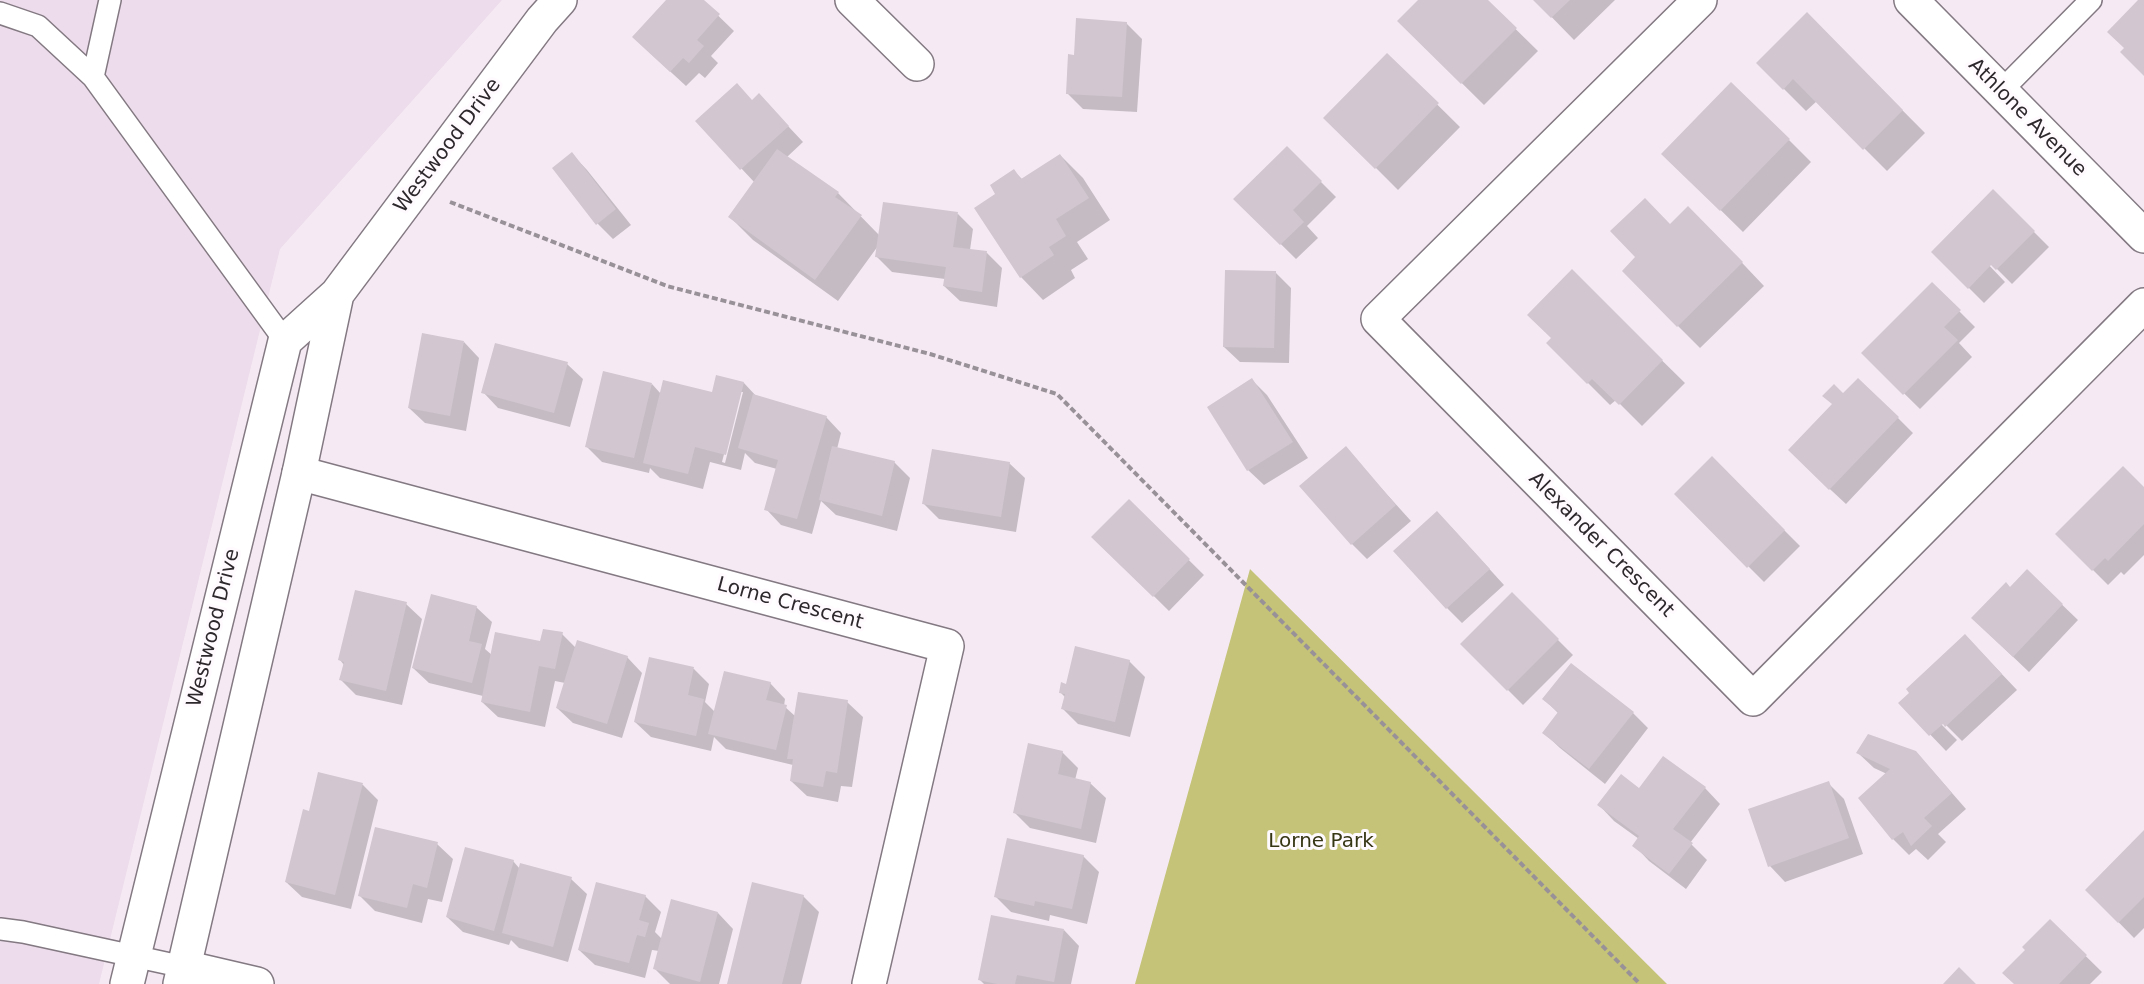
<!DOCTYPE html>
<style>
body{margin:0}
canvas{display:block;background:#f5eaf4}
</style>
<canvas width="2144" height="984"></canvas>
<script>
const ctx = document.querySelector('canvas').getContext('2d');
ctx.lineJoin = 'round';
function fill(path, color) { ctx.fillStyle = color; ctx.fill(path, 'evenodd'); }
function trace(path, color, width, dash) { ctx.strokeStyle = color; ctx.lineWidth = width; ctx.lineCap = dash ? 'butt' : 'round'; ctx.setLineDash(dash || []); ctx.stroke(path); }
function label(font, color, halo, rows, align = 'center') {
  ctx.font = font + ' "DejaVu Sans",sans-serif'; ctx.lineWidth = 6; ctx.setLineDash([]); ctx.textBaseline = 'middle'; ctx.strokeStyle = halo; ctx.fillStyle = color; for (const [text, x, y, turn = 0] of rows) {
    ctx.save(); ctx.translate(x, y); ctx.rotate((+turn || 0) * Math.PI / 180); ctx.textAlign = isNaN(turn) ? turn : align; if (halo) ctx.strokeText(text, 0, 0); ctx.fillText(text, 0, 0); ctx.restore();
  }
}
fill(new Path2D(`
 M0 0H502L280 249 99 984H0Z`), '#eddceb');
fill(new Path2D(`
 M1250 569 1667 984H1135Z`), '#c4c378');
fill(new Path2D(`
 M668 0H702L734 31 711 56 718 63 705 78 699 73 686 86 649 52Z
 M1420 0H1486L1538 51 1484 105 1399 21Z
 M1535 0H1615L1574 40Z
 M1807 14 1925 133 1887 171 1817 101 1806 111 1758 63Z
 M1126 23 1142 39 1137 112 1083 109 1067 93 1076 56Z
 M1387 55 1460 127 1398 190 1326 118Z
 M753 101 774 111 803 142 787 157 838 193 879 235 958 214 973 229 970 250 987 253 1002 268 997 307 960 301 944 286 945 279 892 272 876 256 878 246 838 301 753 240 730 217 755 183 697 121Z
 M1789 140 1811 162 1743 232 1686 176Z
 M1287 148 1336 197 1307 226 1318 238 1296 259 1235 199Z
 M572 154 587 170 631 225 613 239 598 224 554 168Z
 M1060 155 1083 178 1110 220 1077 242 1088 259 1071 270 1075 278 1043 300 1021 277 1014 171 1023 180Z
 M1993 191 2049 247 2012 284 1987 259 1985 261 2005 282 1984 303 1933 252Z
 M1671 225 1711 230 1764 286 1700 348 1678 326Z
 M1572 272 1685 383 1642 426 1616 400 1610 405 1548 343 1553 338Z
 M1276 273 1291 288 1289 363 1240 362 1224 347Z
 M1932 284 1975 327 1959 343 1972 357 1920 409 1863 353Z
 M464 342 479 358 466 431 425 423 409 408Z
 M567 364 583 379 570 427 498 408 483 392Z
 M1252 380 1267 395 1308 458 1264 485 1248 470Z
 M744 383 757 397 826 417 841 433 837 449 894 462 910 478 897 531 836 515 821 501 812 534 781 525 766 509 777 469 755 463 745 453 741 470 710 462 703 489 660 478 650 468 649 473 602 462 586 446 652 384 661 394H713ZM740 392H743L725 463 722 462Z
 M1843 395 1898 418 1913 433 1846 504 1805 466Z
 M1345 448 1411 521 1367 559 1352 544Z
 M1712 458 1800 546 1764 582 1676 494Z
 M1009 463 1025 478 1016 532 939 519 924 504Z
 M2144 489V555L2124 575 2121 572 2108 585 2057 534Z
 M1129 501 1204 575 1169 611 1094 537Z
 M1452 528 1504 585 1462 623 1447 608Z
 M2027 571 2078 620 2029 672 1989 634Z
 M1512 594 1573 655 1523 705 1462 644Z
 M406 604 422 619 402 705 356 695 341 680 344 665 340 660Z
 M476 607 492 622 485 649 492 655 541 643 562 634 576 648 627 657 642 673 622 738 573 723 557 708 565 683 555 681 545 727 498 717 482 702 483 696 429 683 413 668Z
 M1980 651 2017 690 1962 741 1941 720 1939 722 1957 740 1946 751 1900 703Z
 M650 658 694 669 709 684 705 702 715 712 770 683 785 699 784 706 795 716 847 702 863 717 852 787 841 786 838 802 807 796 791 781 793 765 726 749 714 737 711 751 651 737 635 722Z
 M1129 661 1145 677 1130 737 1078 724 1063 709 1065 697 1060 692 1067 685Z
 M1544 699 1633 713 1648 728 1605 784 1560 748 1544 733 1559 714Z
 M1062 752 1078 768 1075 780 1090 783 1106 798 1096 843 1030 828 1015 813Z
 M1858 753 1931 769 1966 809 1938 834 1946 842 1928 860 1916 849 1909 855 1893 839 1860 798 1887 774 1874 768Z
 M319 774 363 785 378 800 351 909 302 897 286 882 310 812Z
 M1828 783 1844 799 1863 854 1785 882 1770 866Z
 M1705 788 1720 804 1690 843 1707 860 1686 889 1649 861 1634 845 1639 839 1614 821 1599 805 1640 790Z
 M2144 832V928L2134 938 2087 890Z
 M437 844 453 859 442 902 428 899 422 923 375 911 360 896Z
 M1083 856 1099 872 1087 924 1050 915 1049 921 1011 912 995 896Z
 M513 861 520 869 571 879 587 894 568 962 519 948 511 940 509 945 463 932 447 917Z
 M645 896 661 912 655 932 662 939 718 913 733 929 719 984H670L655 969 659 951 652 950 645 978 595 965 579 950Z
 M803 896 819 912 801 984H729Z
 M2050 921 2102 972 2090 984H2015L2027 950Z
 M1064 930 1079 946 1071 984H984L980 980Z`), '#0003');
fill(new Path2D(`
 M666 0H704L720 14 697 40 704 46 689 63 683 58 670 72 632 37Z
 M1418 0H1488L1517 28 1461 84 1397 21Z
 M1533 0H1570L1551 18Z
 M2138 0H2144V76L2120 52 2124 48 2107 32Z
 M1807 12 1903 110 1863 150 1793 79 1783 90 1756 63Z
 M1076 18 1127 22 1122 97 1066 94 1068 54 1074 55Z
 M1387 53 1439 103 1375 169 1323 118Z
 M1731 82 1790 139 1720 211 1661 154Z
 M737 83 752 100 759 93 789 126 740 170 695 121Z
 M1287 146 1322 181 1293 210 1304 222 1280 245 1233 199Z
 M777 149 839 192 835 197 862 215 815 280 728 217Z
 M572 152 616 209 596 225 552 168Z
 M1060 154 1089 198 1056 219 1066 236 1049 247 1054 255 1020 278 974 208 995 194 990 185 1014 169 1021 179Z
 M1993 189 2035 231 1996 270 1991 265 1968 289 1931 252Z
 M1645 198 1670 224 1688 206 1743 262 1677 327 1622 271 1635 257 1610 231Z
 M883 202 958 212 953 247 987 251 982 292 943 286 946 267 875 257Z
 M1572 269 1663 360 1619 405 1592 379 1587 384 1546 343 1551 338 1527 315Z
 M1225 270 1276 271 1274 348 1223 347Z
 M1932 282 1961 310 1944 327 1958 340 1903 395 1861 353Z
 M422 333 464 341 450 416 408 408Z
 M495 343 568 362 554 413 481 393Z
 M603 371 652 383 634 458 585 447Z
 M716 375 744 382 726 455 695 447 688 474 643 463 663 380 712 392Z
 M1252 378 1293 442 1247 471 1207 407Z
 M1858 378 1899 417 1829 490 1788 450 1832 404 1822 396 1834 384 1843 393Z
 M753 394 827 416 797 519 764 510 778 460 738 448Z
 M832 446 895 461 882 516 819 500Z
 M1346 446 1396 505 1351 545 1299 486Z
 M932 449 1010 462 1001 517 922 504Z
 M1712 456 1785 530 1747 568 1674 494Z
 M2123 466 2144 487V524L2108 561 2105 558 2092 571 2055 534Z
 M1129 499 1190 559 1153 597 1091 537Z
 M1437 511 1490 569 1446 609 1393 551Z
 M2027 569 2063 604 2013 657 1971 618 2006 582 2010 587Z
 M355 590 407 602 386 691 339 680 344 662 338 660Z
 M1512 592 1559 639 1507 691 1460 644Z
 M431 594 477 606 469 641 482 644 472 683 412 668Z
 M543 629 563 632 555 669 539 666 530 712 481 702 495 632 540 641Z
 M1965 634 2002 674 1945 727 1943 724 1929 736 1898 703 1909 693 1906 689Z
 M577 640 628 656 607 724 556 708Z
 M1075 646 1130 660 1115 722 1061 709 1065 694 1059 693 1061 682 1066 684Z
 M649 657 694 667 688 695 704 699 696 736 634 722Z
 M1571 663 1634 712 1589 769 1542 733 1558 712 1542 699Z
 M724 671 771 682 766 700 787 705 776 750 708 734Z
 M798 692 848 700 837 773 826 771 823 787 790 781 793 759H787Z
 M1868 734 1916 751 1952 793 1924 818 1932 826 1911 846 1903 832 1892 840 1858 798 1890 769 1856 753Z
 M1028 743 1063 751 1058 774 1091 782 1081 829 1013 813Z
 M1663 756 1706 787 1673 829 1693 843 1669 874 1632 846 1639 836 1597 805 1621 774 1639 788Z
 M318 772 363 783 335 895 285 882 303 809 309 811Z
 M1829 781 1849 838 1768 867 1748 809Z
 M375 827 438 842 427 888 413 884 407 908 358 896Z
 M2144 830V897L2118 923 2085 890Z
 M1007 838 1084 855 1072 909 1035 901 1034 906 994 897Z
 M465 847 514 860 494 931 446 917Z
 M520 863 572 877 553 947 502 933Z
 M596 882 646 895 639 920 649 923 645 937 637 935 629 963 578 950Z
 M752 882 804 895 782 984H727Z
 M671 899 718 912 700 982 653 969Z
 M991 915 1064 929 1054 982 1017 975 1015 984H997L978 980Z
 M2050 919 2087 955 2059 984H2014L2002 973 2025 950 2022 947Z
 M1959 967 1976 984H1943Z`), '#d2c7d0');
const service = new Path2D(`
 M0 13 38 26 93 77 110 0
 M93 77 285 341
 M2001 91 2091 0
 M0 929 23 932 184 967`);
const minor = new Path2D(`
 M852 0 917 64
 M1700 0 1378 319 1753 699 2144 305
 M1911 0 2144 236
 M299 473 947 646 869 984
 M184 967 257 984`);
const tertiary = new Path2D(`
 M127 984 285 341 337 294 542 20 560 0
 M180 984 299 473 337 294`);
trace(service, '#837982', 24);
trace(minor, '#837982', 36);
trace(tertiary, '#837982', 36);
trace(new Path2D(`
 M450 202 667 286 930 354 1057 394 1640 984`), '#999198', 4, [6, 3]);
trace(service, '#fff', 21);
trace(minor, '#fff', 33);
trace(tertiary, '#fff', 33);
label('20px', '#2d282c', '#fefafe', [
 ["Athlone Avenue",2027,118,45],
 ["Westwood Drive",448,146,-53],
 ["Alexander Crescent",1601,545,45],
 ["Lorne Crescent",790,604,15],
 ["Westwood Drive",214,628,-76]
]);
label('20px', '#373614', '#fefafe', [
 ["Lorne Park",1321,842]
]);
</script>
